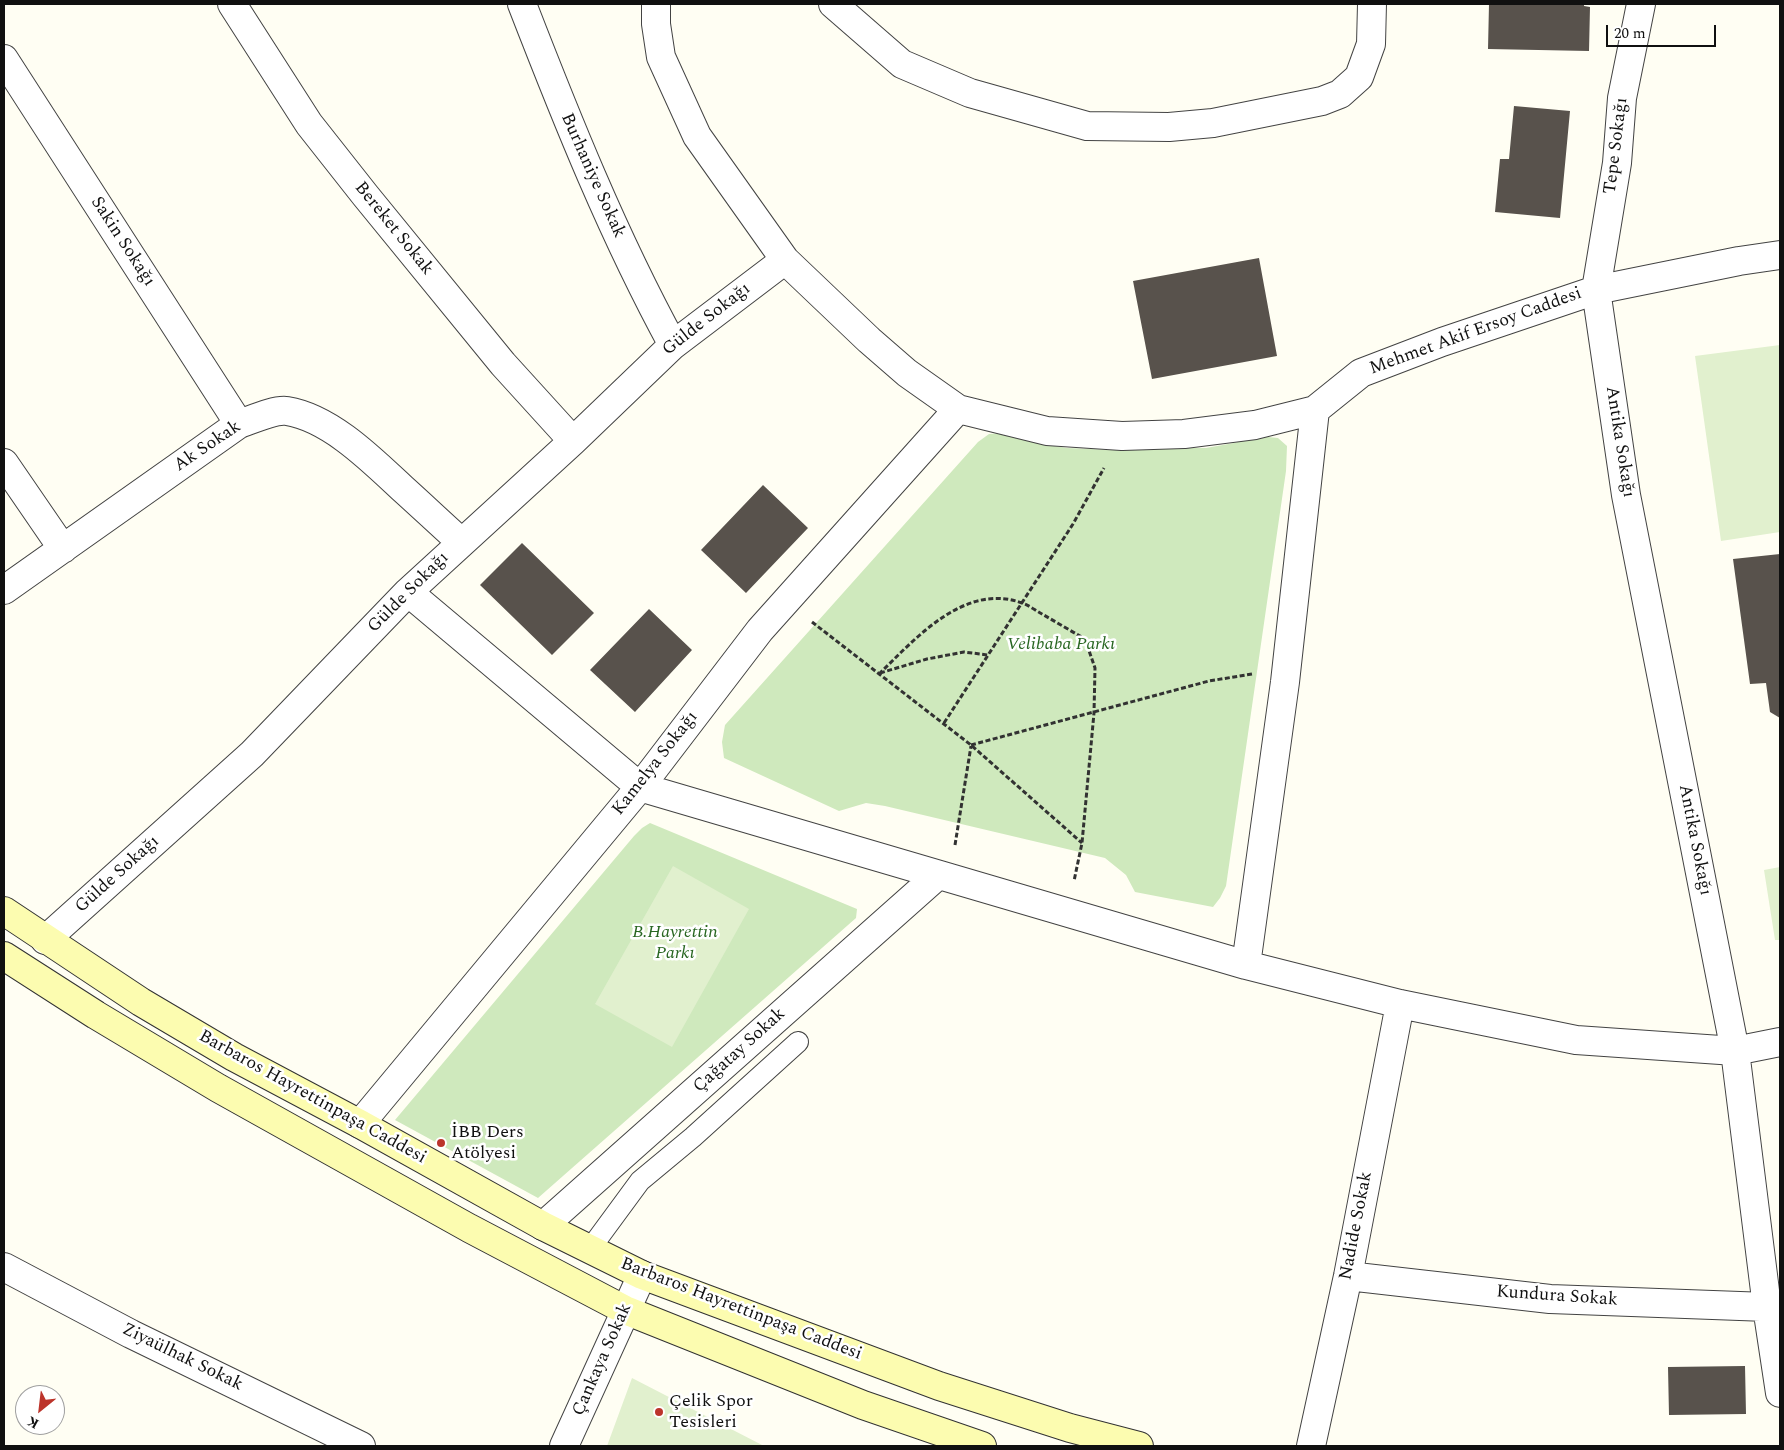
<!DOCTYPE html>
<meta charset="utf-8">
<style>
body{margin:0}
#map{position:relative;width:1784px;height:1450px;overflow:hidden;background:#fffef3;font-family:Spectral,serif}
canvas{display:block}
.frame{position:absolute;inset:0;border:5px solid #101010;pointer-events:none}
.north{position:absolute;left:15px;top:1385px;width:50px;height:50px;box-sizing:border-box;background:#fff;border:1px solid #9f9f9f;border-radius:50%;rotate:209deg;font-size:14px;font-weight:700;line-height:20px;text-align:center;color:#101010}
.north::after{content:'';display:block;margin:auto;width:18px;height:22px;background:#bc342b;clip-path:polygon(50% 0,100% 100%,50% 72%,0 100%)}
.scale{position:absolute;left:1606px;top:25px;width:110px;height:22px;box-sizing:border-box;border:2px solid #101010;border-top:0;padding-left:6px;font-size:15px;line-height:18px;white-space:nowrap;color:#101010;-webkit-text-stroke:4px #fff;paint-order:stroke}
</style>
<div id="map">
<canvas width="1784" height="1450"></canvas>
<div class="frame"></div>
<div class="north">K</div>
<div class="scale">20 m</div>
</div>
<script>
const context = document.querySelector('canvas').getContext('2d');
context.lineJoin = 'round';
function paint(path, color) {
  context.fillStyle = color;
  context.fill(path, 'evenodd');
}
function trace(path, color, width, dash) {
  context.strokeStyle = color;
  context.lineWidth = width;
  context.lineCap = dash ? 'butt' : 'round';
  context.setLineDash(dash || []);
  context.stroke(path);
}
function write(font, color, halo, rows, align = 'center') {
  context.font = font + ' Spectral,serif';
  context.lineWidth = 5;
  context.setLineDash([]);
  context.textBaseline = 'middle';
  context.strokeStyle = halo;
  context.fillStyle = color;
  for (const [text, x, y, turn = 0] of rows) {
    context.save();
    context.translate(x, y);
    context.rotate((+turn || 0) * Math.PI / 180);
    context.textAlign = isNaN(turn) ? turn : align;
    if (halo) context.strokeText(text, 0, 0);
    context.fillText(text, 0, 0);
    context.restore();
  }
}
paint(new Path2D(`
 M1004,433L1042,444L1067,448L1116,450L1161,448H1206L1234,443L1259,436L1278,438L1287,446L1286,471L1226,886L1220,898L1213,907L1135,892L1126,875L1105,858L885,806L866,803L839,811L724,758L722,742L725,725L978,442L989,434Z
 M650,823L857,909L856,918L538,1198L395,1120L634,836L642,828Z`), '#cfe9bd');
paint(new Path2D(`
 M1780,345V532L1721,541L1695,356Z
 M673,866L749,909L672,1047L595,1004Z
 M1780,867V940H1775L1764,870Z
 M632,1378L764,1446H607Z`), '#e1f0ce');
paint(new Path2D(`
 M1489,4H1584V6L1590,7L1589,51L1488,49Z
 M1514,106L1570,111L1560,218L1495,212L1500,159H1509Z
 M1259,258L1277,356L1152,379L1133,281Z
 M763,485L808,528L746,593L701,550Z
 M522,543L594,613L552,655L480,585Z
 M1780,554V718L1770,712L1766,683L1750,684L1733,559Z
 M649,609L692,650L635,712L590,670Z
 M1745,1366L1746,1414L1669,1415L1668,1367Z`), '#58524c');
const lane = new Path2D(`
 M590,1249L640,1181L693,1137L798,1042`);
const street = new Path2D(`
 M232,4L309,124L365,195L503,364L573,441
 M522,4C567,120 613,235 673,345
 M656,4V24L661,57L697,136L785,260L869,340L907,373L958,409L1047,431L1122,436L1184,434L1255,425L1315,410L1361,373L1442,342L1596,290L1739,261L1780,255
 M833,4L902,64L970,93L1087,126L1169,127L1213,123L1322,101L1340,94L1359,77L1371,44L1372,4
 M1641,4L1622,98L1617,163L1596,290L1626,495L1735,1051L1767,1307L1780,1393
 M4,59L239,424
 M4,463L63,549
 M4,590L239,424C251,420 275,409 287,411C330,418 371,459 402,488C422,506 441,524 461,542
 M408,592L640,787L1246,965L1400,1004L1576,1040L1735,1051L1780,1042
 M45,940L252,754L408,592L573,441L673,345L785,260
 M1246,965L1285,682L1315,410
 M360,1124L640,787L760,630L958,409
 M543,1226L938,875
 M4,1267L131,1334L361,1446
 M1348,1276L1550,1299L1767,1307
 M564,1446L642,1275
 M1311,1446L1348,1276L1400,1004`);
const secondary = new Path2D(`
 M4,911L141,1002L234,1057L360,1124L543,1226L642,1275L939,1386L1070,1428L1139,1446
 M4,956L96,1015L218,1088L469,1228L625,1310L863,1405L982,1446`);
trace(lane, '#434343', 22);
trace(street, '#434343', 30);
trace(secondary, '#323232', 30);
trace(new Path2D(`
 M812,622L971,745L1082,843
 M880,673L927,659L964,652L988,655
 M879,674C916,638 965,582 1022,603C1029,605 1036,611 1042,614C1056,622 1071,631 1085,639L1095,668L1094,713L1082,843L1074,881
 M944,723L1073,524L1104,468
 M971,745L1209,681L1252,674
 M955,845L971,746`), '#323232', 3, [5, 2.5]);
trace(lane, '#fff', 20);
trace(street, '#fff', 28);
trace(secondary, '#fcfcb0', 28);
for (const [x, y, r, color] of [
 [441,1143,5,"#bc342b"],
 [659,1412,5,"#bc342b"]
]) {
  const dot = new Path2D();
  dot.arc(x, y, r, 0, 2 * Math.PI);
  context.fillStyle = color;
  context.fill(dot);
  trace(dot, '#fff', 2);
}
write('18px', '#101010', '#fff', [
 ["Tepe Sokağı",1617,146,-83],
 ["Burhaniye Sokak",592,176,66],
 ["Bereket Sokak",393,229,51],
 ["Sakin Sokağı",122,242,57],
 ["Gülde Sokağı",707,320,-38],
 ["Mehmet Akif Ersoy Caddesi",1476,332,-20],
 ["Antika Sokağı",1619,442,81],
 ["Ak Sokak",208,447,-34],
 ["Gülde Sokağı",409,593,-45],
 ["Kamelya Sokağı",656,764,-52],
 ["Antika Sokağı",1694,840,79],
 ["Gülde Sokağı",118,875,-42],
 ["Çağatay Sokak",740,1051,-42],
 ["Barbaros Hayrettinpaşa Caddesi",312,1098,29],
 ["Nadide Sokak",1357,1226,-79],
 ["Kundura Sokak",1557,1297,4],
 ["Barbaros Hayrettinpaşa Caddesi",741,1310,21],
 ["Ziyaülhak Sokak",182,1358,26],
 ["Çankaya Sokak",603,1360,-66]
]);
write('italic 18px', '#286621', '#fff', [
 ["Velibaba Parkı",1061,645],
 ["B.Hayrettin",675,933],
 ["Parkı",675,954]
]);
write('18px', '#101010', '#fff', [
 ["İBB Ders",451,1133],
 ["Atölyesi",451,1154],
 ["Çelik Spor",669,1402],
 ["Tesisleri",669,1423]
], 'left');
</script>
